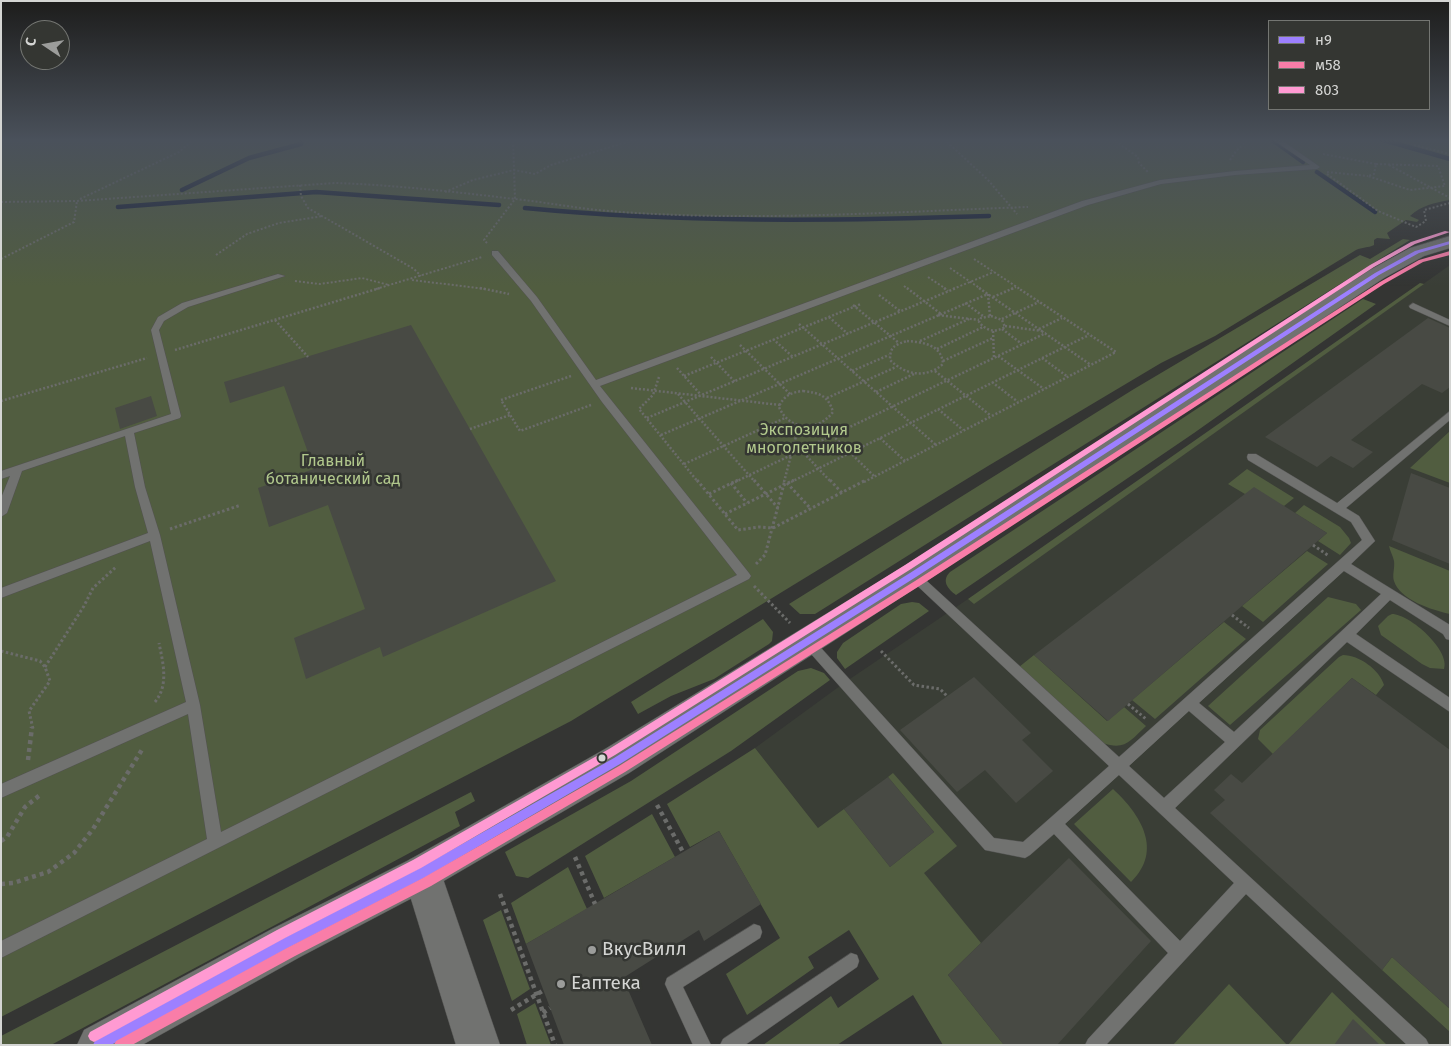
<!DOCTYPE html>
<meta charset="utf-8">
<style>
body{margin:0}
#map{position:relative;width:1451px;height:1046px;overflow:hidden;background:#343533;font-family:"Fira Sans",sans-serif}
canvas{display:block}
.frame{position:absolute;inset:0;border:2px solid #d4d5d3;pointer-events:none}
.legend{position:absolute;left:1268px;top:20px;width:162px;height:90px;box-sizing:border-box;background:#343632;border:1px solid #747672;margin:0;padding:6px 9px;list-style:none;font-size:15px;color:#d4d5d3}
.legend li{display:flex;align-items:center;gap:10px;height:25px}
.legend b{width:25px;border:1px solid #747672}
.north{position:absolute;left:20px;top:20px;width:50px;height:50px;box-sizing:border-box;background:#343632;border:1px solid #747672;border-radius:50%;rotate:282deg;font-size:14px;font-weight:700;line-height:20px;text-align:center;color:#d4d5d3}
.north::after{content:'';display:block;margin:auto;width:18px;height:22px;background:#9c9d9b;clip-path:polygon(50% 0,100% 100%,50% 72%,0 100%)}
</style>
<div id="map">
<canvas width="1451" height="1046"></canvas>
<div class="frame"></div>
<ul class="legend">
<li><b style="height:6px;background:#9d80ff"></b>н9</li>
<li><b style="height:6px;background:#f97da8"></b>м58</li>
<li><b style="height:6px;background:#ff9ad2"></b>803</li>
</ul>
<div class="north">С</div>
</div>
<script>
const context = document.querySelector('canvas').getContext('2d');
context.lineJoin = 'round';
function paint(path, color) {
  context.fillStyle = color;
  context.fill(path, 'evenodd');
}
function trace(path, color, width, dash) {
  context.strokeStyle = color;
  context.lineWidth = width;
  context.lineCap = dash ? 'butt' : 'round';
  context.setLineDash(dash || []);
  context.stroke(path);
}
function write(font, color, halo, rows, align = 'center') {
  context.font = font + ' "Fira Sans",sans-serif';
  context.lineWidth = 5;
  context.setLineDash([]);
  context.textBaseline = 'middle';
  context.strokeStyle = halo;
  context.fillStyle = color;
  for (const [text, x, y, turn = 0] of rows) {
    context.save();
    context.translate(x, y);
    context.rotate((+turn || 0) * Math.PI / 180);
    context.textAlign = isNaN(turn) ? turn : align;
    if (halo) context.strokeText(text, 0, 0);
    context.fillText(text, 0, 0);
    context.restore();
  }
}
paint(new Path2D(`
 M1450,265V1045H978L818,828L755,748L844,683L968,599L974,603Z`), '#3a3e36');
paint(new Path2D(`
 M1,139H1450V200C1434,203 1422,205 1410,216L1419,220L1417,222L1406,220L1387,233L1390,239L1377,238L1374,240V245C1368,248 1362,247 1356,250L1215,336L1161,363L988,466L571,721L1,1017Z
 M1403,239L1410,240L815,614H800L789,604L1134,389L1360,255L1370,259Z
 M1420,283L1424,284L974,604L968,599Z
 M1363,299L1376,304L1194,433L956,595C948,589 941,581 950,572Z
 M1450,431V483L1410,468Z
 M1247,469L1294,498L1284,506L1245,494L1228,484Z
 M1304,505L1340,527L1349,538L1351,543L1340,555L1318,541L1327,533L1295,513Z
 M1389,546L1450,571V614C1432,610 1400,600 1394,581C1392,575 1395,568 1394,561C1393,556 1390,551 1389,546Z
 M1307,551L1328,564L1263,622L1242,606Z
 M1328,597L1356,604L1361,610L1230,725L1208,706Z
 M912,602L919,603L929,611L845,669L837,658V652L843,643L901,604Z
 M1392,614C1410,614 1451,651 1444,669L1430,668L1422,664L1381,635L1378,626L1388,616Z
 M763,619L773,632L772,641L769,644L714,679L671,696L638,714L631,702Z
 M1224,622L1246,639L1155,719L1132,700Z
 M1034,655L1107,721L1124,707L1146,726C1131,740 1125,751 1103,743L1019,667Z
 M1343,655C1359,655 1380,670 1384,685L1376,695L1352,678L1273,754L1258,739L1260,730L1339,657Z
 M811,668L824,673L830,680L731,751L528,878L516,876L505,852L631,781L798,671Z
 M755,748L818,828L844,809L890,867L934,832L888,777L893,773L957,846L924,873L981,943L948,975L1004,1045H943L913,995L837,1045H763L831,996L838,1008L879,979L849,930L808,957L814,968L747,1015L726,974L780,938L719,831L690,847L667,804Z
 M1113,789C1140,814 1164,850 1131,882L1074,824Z
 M471,792L475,801L455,812L460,826L51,1045H1V1036Z
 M652,814L675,857L604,898L585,856Z
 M568,867L587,909L526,944L511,903Z
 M501,910L530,989L512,1001L483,920Z
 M1392,957L1450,1009V1032L1382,970Z
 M1229,984L1287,1045H1173Z
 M1332,992L1387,1045H1288Z
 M535,1003L551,1045H527L517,1014Z`), '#515d40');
trace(new Path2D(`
 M1271,139L1303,162
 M1380,139L1450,159
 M1317,172L1375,212
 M182,190L249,158L301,144L302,139
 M118,207L316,192L499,205
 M525,208C680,223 834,221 989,216`), '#19223a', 4.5);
paint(new Path2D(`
 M1428,318L1450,328V387L1442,393L1422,384L1351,440L1373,452L1353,468L1331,456L1317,467L1265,437Z
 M411,325L556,581L383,657L380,647L306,679L294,638L365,609L328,505L269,527L258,488L314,469L284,386L230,403L224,382Z
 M151,396L157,416L120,429L115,408Z
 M1411,473L1450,488V564L1392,540Z
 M1254,487L1327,533L1108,721L1034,655Z
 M974,677L1031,733L1022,740L1053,771L1016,803L985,770L957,792L900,730Z
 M1352,678L1450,750V1009L1392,957L1382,970L1210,813L1225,800L1214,790L1231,774L1242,783Z
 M888,777L934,832L890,867L844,809Z
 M719,831L761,904L704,941L699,930L623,978L652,1045H564L526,944Z
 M1069,858L1151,941L1057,1045H1004L948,975Z
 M1353,1019L1380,1045H1334Z`), '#484a44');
const service = new Path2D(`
 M1272,139H1280L1320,167L1317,169L1235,175L1161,184L1088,205L600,386L749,573L751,576L749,579L1,958V941L207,839L188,714L1,798V784L186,702L150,541L1,598V588L148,533L135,487L125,436L22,471L7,513L1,517V498L10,476L1,479V471L171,414L151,330L158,317L182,303L278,274L285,276L188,307L164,321L159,330L181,416L180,418L134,433L145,487L160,535L200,705L221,832L737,575L602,402L531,301L492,255V251H498L537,297L596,380L1082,201L1160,180L1235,171L1310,165Z
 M1413,303L1450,320V326L1410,308L1409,306Z
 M1450,411V420L1346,508L1359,516L1375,541L1351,564L1450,625V640L1446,639L1443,634L1390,600L1356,634L1450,698V712L1347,642L1175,808L1426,1039L1429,1045H1407L1246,894L1106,1045H1085L1088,1039L1168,953L1054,834L1030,855L1025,858L985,850L804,646L802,642L804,638L808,637L812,638L994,838L1023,842L1109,766L909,578L907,575L909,572H917L1119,757L1362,540L1351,522L1248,460L1247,457L1248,454H1256L1337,503ZM1344,571L1381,594L1234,732L1199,703ZM1189,711L1225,742L1164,798L1129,766ZM1119,775L1234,883L1180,941L1065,824Z
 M754,924L760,926L762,932L760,938L683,987L711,1045H693L665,984L667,978Z
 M851,953L857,955L859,961L857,967L745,1045H720L723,1039Z`);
const tertiary = new Path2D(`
 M422,854L435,860L441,873L500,1045H456L403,873L409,860Z`);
const secondary = new Path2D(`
 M1450,236V248L1424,256L1384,278L923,583L629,773L435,886L300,957L142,1045H77L84,1030L272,929L409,860L605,749L903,567L1370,270L1410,248Z`);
trace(service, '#515150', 1);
trace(tertiary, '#515150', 1);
trace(secondary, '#515150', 1);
trace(new Path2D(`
 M944,139L988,180L1017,214
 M1065,139H1093
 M1112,139L1138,157L1139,163L1148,172
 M1414,145L1450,154
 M1323,154L1376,164
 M1230,160L1236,151L1249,139
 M1376,164L1438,166L1445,186L1410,190L1368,176L1374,174Z
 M1389,165L1450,198
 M1327,172L1368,176
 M1327,174L1378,211L1416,227L1426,221L1424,210L1450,203
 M300,185L301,196L308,208L414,269L421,276
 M445,192L473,180L514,170L535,174L551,165L637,139
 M80,199L179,152L194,139
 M1,202L77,201L335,183C395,185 456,192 515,199C543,202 570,207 598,210C740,223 885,212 1028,207
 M487,243L484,240L515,199L513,139
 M216,255L247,234L279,223L323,216
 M1,259L74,222L77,201
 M974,259L1020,289
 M950,268L981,289
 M928,277L946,289
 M412,280L486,289
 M295,281L320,284L362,278L389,285
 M904,286L908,289
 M376,289L482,257
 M953,289L994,272
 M1011,289L1016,287`), '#6b6c6a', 2, [2, 2]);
trace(new Path2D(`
 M480,288L509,294
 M907,288L941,314
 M944,288L948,291
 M979,288L1091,365
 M988,294L990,316
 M879,295L900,311
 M993,297L1014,288
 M965,303L983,316
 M853,305L899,343
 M938,315L979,320
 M991,316L1002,320L1005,327C995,333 986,331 979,322L981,318Z
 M829,317L848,334
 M1002,319L1039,302
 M275,320L308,357
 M799,324L936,445
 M1005,326L1042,331
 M1002,329L1022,344
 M1039,329L1062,318
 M993,331L994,358
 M773,339L793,357
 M907,341C923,342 942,345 943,364C926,379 905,375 890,360C890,346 895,345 907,341Z
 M920,341L969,319
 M740,345L790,394
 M937,349L983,327
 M175,350L380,288
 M998,356L1044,389
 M711,357L735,382
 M1042,358L1068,377
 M943,361L993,338
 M677,368L701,395
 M852,371L889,355
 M935,371L991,416
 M571,376L501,400L520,431L591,405
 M684,376L861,304
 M659,377L653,395L639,409L698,482
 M992,382L1018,402
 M631,388L780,405
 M803,391C819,393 828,395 833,412C818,432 789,431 779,407C783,396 792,392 803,391Z
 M876,392L914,374
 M678,394L755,482
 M827,398L896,367
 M1,401L147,358
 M938,409L963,430
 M647,418L956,288
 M821,424L874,476
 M470,429L510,415
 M661,435L988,294
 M880,438L905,461
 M801,450L831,482
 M684,464L785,418
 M735,482L1046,333
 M784,482L799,425
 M791,482L1089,335
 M864,482L1116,352L1018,288`), '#6b6c6a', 2.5, [2, 2]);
trace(new Path2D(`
 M697,480L738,530L759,527L773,528L866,480
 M754,480L778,508
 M830,480L842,493
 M731,483L747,503
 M787,483L811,509
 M709,494L738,480
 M725,514L794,480
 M170,529L241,505
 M1313,545L1329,556
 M756,564L765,555L785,480
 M754,586L790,623
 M1232,615L1249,628
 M1,651L40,661L45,667L50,681L29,711L33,729
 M881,651L914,685L940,689L947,696
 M45,667L84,606L93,588L116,567
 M155,702C169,685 163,663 159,643
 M1128,704L1146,719`), '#6b6c6a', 3, [2.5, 2.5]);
trace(new Path2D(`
 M28,760L32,727
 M657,805L683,852
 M1,841L7,837L25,807L40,795
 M575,857L595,904
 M1,884L13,883L48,872L74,853L93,829L143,748
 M500,894L555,1045
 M511,1010L544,990
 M543,1013L550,1008`), '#6b6c6a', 4.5, [4, 4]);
paint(service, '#717270');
paint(tertiary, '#717270');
paint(secondary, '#717270');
paint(new Path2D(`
 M1450,241V244L1419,253L1379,275L916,577L620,764L426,877L290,947L111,1045H93L95,1041L282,939L418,869L614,758L910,573L1375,273L1415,251Z`), '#9d80ff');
paint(new Path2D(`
 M1450,251V255L1423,262L1384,284L921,585L625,772L431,886L295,956L132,1045H114L116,1041L287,948L423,878L619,766L915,581L1380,282L1419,260Z`), '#f97da8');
paint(new Path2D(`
 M1445,231L1450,232L1415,244L1374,267L911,569L615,755L421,868L285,938L98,1040L94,1042L90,1040L88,1036L90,1032L277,930L413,860L609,749L905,565L1370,265L1411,242Z`), '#ff9ad2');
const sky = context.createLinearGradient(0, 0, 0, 286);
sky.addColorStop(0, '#1d1d1c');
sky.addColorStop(0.49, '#4a515b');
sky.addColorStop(1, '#4a515b00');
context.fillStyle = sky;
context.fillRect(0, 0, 1451, 286);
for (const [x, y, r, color] of [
 [602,758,4.5,"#d4d5d3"],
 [592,950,5,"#9c9d9b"],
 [561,984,5,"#9c9d9b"]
]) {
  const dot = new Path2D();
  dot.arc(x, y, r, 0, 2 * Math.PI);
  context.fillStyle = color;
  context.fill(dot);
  trace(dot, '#343632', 2);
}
write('16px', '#b2c98d', '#343632', [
 ["Экспозиция",804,431],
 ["многолетников",804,449],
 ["Главный",333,462],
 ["ботанический сад",333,480]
]);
write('19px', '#d4d5d3', '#343632', [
 ["ВкусВилл",602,950],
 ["Еаптека",571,984]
], 'left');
</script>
